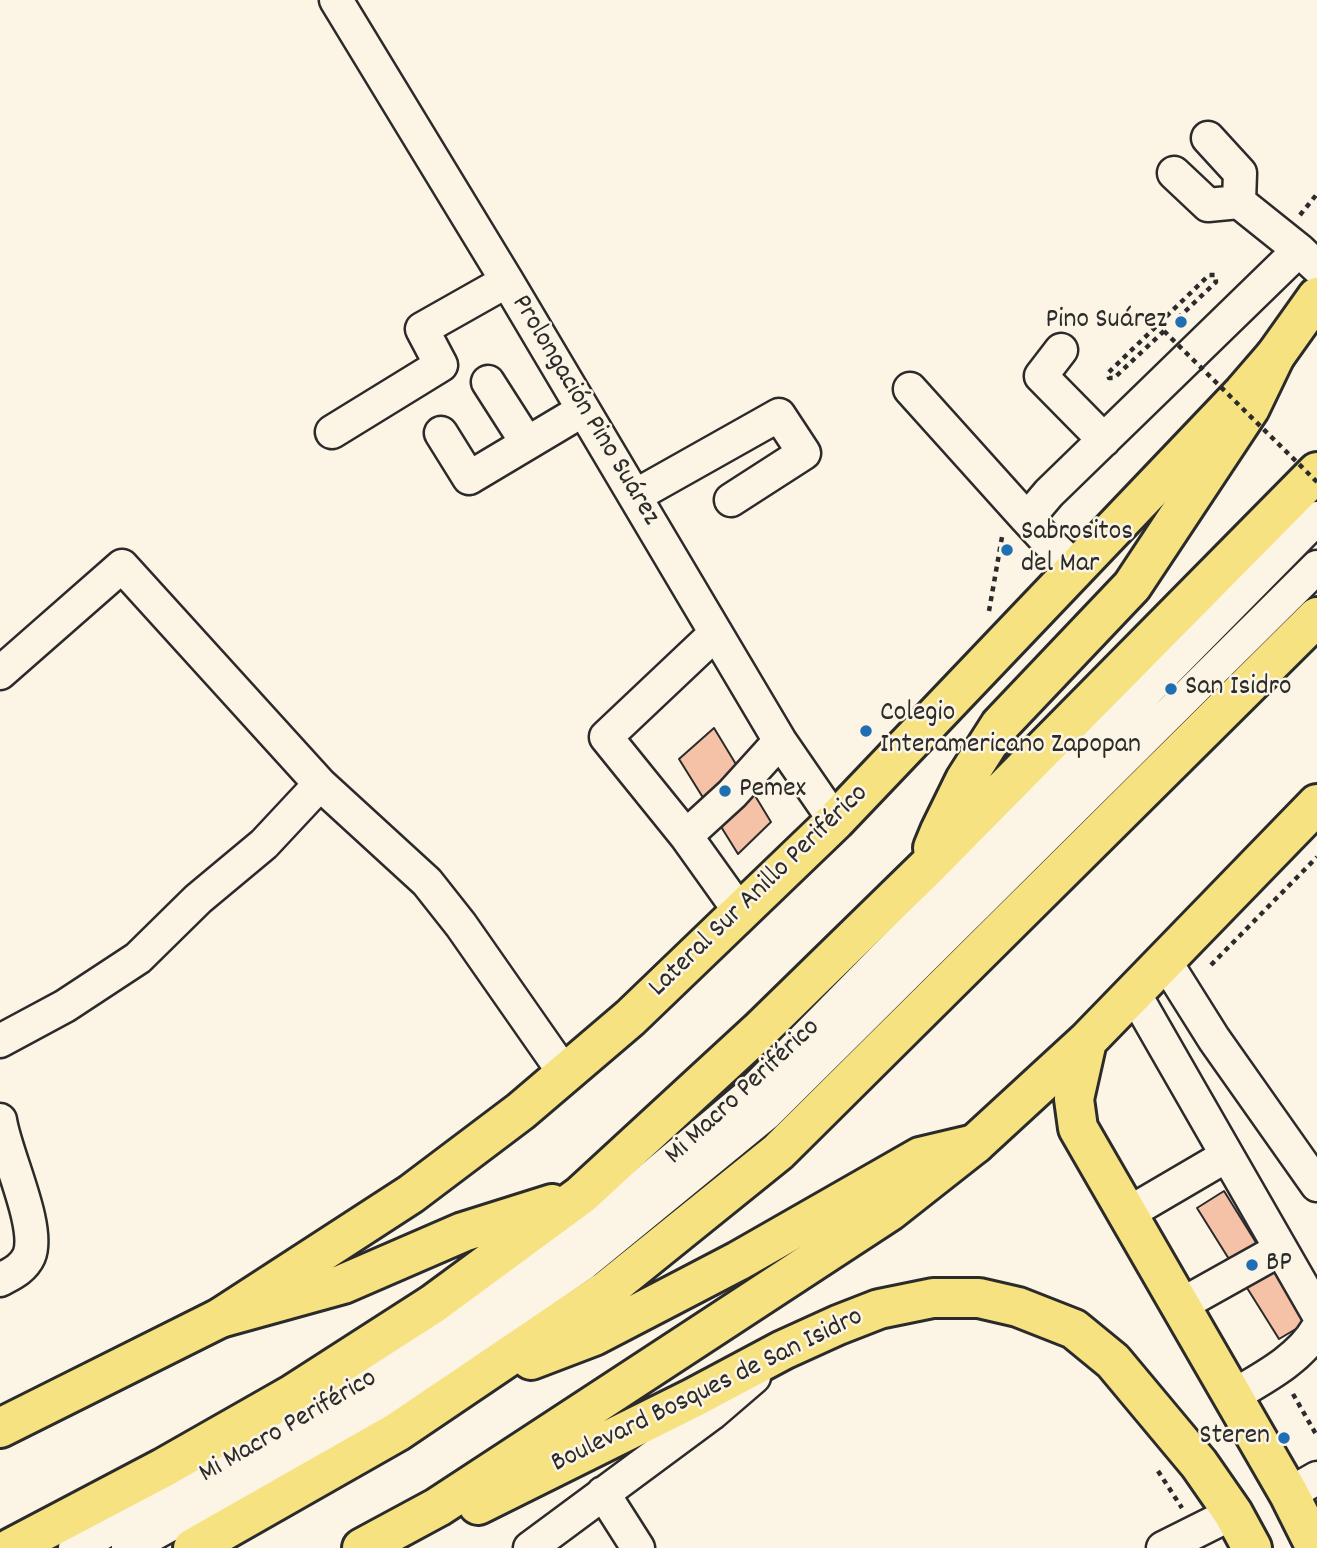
<!DOCTYPE html>
<meta charset="utf-8">
<style>
body{margin:0}
canvas{display:block;background:#fcf5e5}
</style>
<canvas width="1317" height="1548"></canvas>
<script>
const context = document.querySelector('canvas').getContext('2d');
context.lineJoin = 'round';
function paint(path, color) {
  context.fillStyle = color;
  context.fill(path, 'evenodd');
}
function trace(path, color, width, dash) {
  context.strokeStyle = color;
  context.lineWidth = width;
  context.lineCap = dash ? 'butt' : 'round';
  context.setLineDash(dash || []);
  context.stroke(path);
}
function write(font, color, halo, rows, align = 'center') {
  context.font = font + ' Dekko,sans-serif';
  context.lineWidth = 5;
  context.setLineDash([]);
  context.textBaseline = 'middle';
  context.strokeStyle = halo;
  context.fillStyle = color;
  for (const [text, x, y, turn = 0] of rows) {
    context.save();
    context.translate(x, y);
    context.rotate((+turn || 0) * Math.PI / 180);
    context.textAlign = isNaN(turn) ? turn : align;
    if (halo) context.strokeText(text, 0, 0);
    context.fillText(text, 0, 0);
    context.restore();
  }
}
const building = new Path2D(`
 M714,728L771,822L738,854L679,759Z
 M1224,1191L1306,1323L1279,1339L1197,1208Z`);
paint(building, '#f5c1a7');
trace(building, '#2b2b2b', 2);
const minor = new Path2D(`
 M336,0L507,281L780,741L835,821
 M1208,138L1240,173L1239,202
 M1174,173L1208,205L1239,202L1299,250
 M1061,350L1041,376L1104,440
 M488,382L527,443
 M910,389L1027,519
 M332,432L441,365L422,329L507,281
 M441,433L469,478L583,410
 M635,496L779,415L804,453L731,500
 M1077,569L1049,543L1027,519L1049,493L1299,250L1317,267
 M0,673L122,566L320,784
 M686,836L606,737L716,633
 M741,913L686,836L732,794L780,741
 M1165,961L1214,1039L1317,1185
 M1134,993L1317,1312
 M0,1041L65,1006L138,958L198,899L264,844L320,784L427,882L461,925L565,1074
 M0,1120C5,1154 41,1227 29,1256C23,1269 11,1274 0,1280
 M1127,1214L1226,1156
 M1179,1306L1281,1249
 M1231,1397C1261,1379 1299,1360 1317,1329
 M603,1493L638,1548
 M1289,1494L1317,1478
 M75,1548L362,1390L576,1241L748,1096L1317,518
 M128,1548L220,1497L396,1394L583,1264L766,1114L1317,567
 M530,1548L711,1414L754,1377
 M1163,1548L1233,1513`);
const major = new Path2D(`
 M1087,1041L1074,1099L1078,1128L1289,1494L1316,1548
 M0,1428L220,1318L411,1194L521,1111L630,1018L835,821L1243,393L1275,356L1317,297
 M478,1505L693,1398L783,1350L838,1325L879,1309L933,1298H979L1018,1307L1074,1329L1113,1361L1199,1464L1233,1513L1252,1548
 M362,1548L438,1507L890,1211L975,1144L1087,1041L1317,804`);
const highway = new Path2D(`
 M933,848L940,831L965,780L1000,725L1132,586L1250,408L1275,356
 M220,1318L343,1284L463,1232L552,1204
 M531,1360L594,1336L669,1297L738,1261L920,1157L975,1144
 M11,1548L163,1468L293,1394L433,1304L581,1195L759,1031L927,867L1317,472
 M193,1548L397,1432L607,1290L778,1152L1317,617`);
trace(minor, '#2b2b2b', 37);
trace(major, '#2b2b2b', 44);
trace(highway, '#2b2b2b', 44);
trace(new Path2D(`
 M1300,215L1317,194
 M1164,331L1114,378H1109L1108,373L1209,275H1215L1216,282L1175,321L1180,326
 M989,611L1002,537
 M1211,965L1317,857
 M1293,1394L1317,1436
 M1158,1471L1182,1508`), '#2b2b2b', 4.5, [5, 5]);
trace(minor, '#fcf5e5', 32);
trace(major, '#f6e281', 38);
trace(highway, '#f6e281', 38);
trace(new Path2D(`
 M1164,331L1317,482`), '#2b2b2b', 4.5, [5, 5]);
for (const [x, y, r, color] of [
 [1181,322,7,"#1f6fb2"],
 [1007,550,7,"#1f6fb2"],
 [1171,689,7,"#1f6fb2"],
 [866,731,7,"#1f6fb2"],
 [725,791,7,"#1f6fb2"],
 [1252,1265,7,"#1f6fb2"],
 [1284,1438,7,"#1f6fb2"]
]) {
  const dot = new Path2D();
  dot.arc(x, y, r, 0, 2 * Math.PI);
  context.fillStyle = color;
  context.fill(dot);
  trace(dot, '#fcf5e5', 2.5);
}
write('28px', '#2b2b2b', '#fcf5e5', [
 ["Pino Suárez",1167,322,"right"],
 ["Sabrositos",1021,534],
 ["del Mar",1021,566],
 ["San Isidro",1185,689],
 ["Colegio",880,715],
 ["Interamericano Zapopan",880,747],
 ["Pemex",739,791],
 ["BP",1266,1265],
 ["Steren",1270,1438,"right"]
], 'left');
write('28px', '#2b2b2b', '#fcf5e5', [
 ["Prolongación Pino Suárez",584,411,59],
 ["Lateral Sur Anillo Periférico",760,892,-44],
 ["Mi Macro Periférico",744,1093,-43],
 ["Boulevard Bosques de San Isidro",708,1392,-26],
 ["Mi Macro Periférico",289,1428,-30]
]);
</script>
